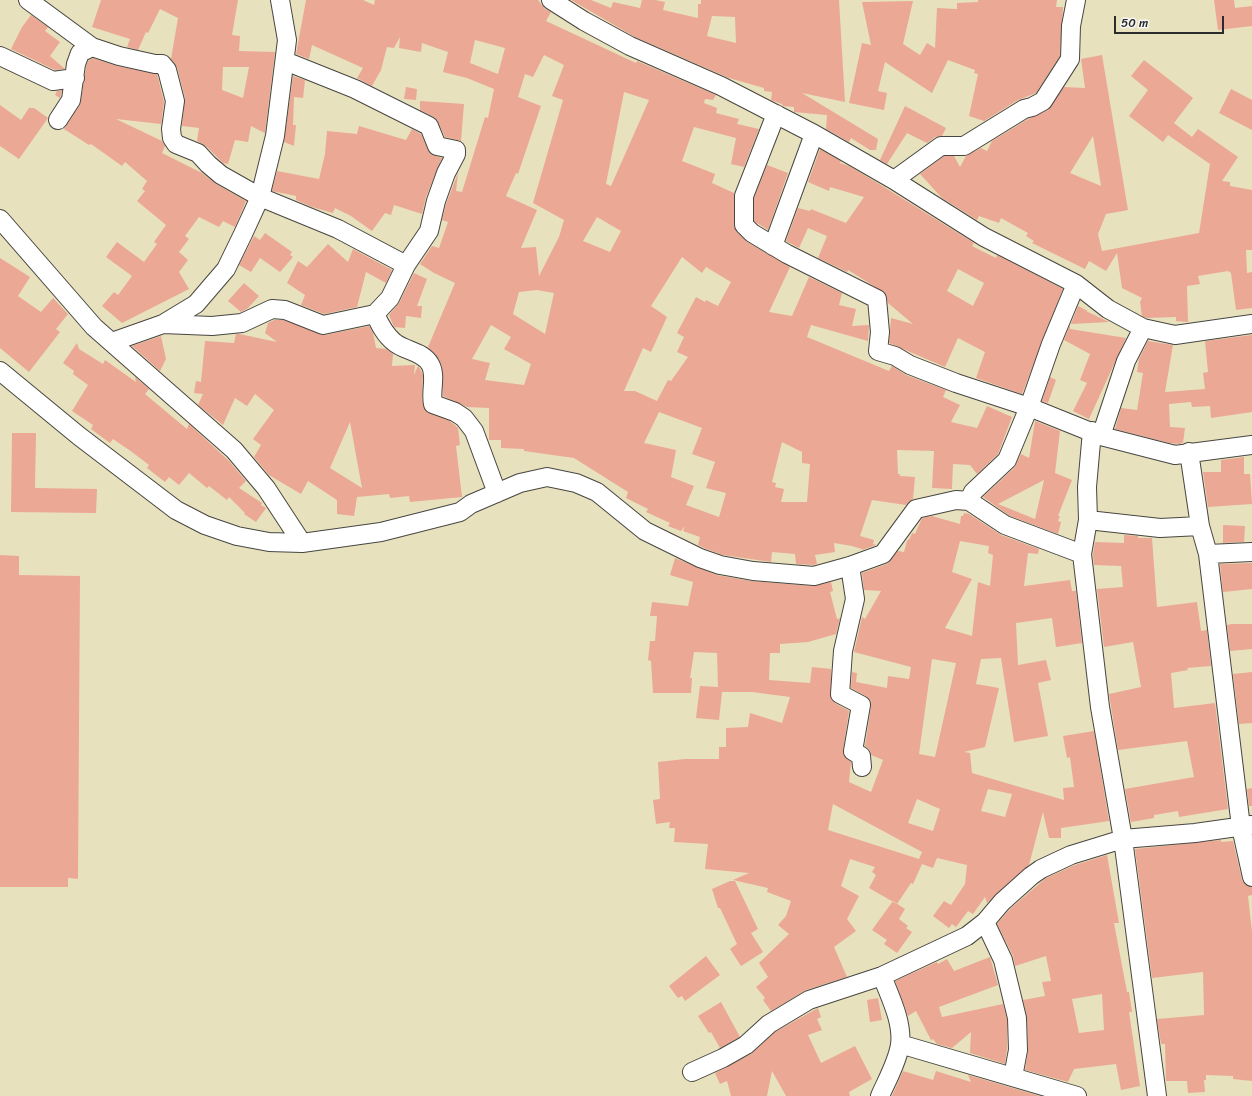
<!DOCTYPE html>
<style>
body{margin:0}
#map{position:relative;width:1252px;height:1096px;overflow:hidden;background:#e8e1bd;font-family:Sriracha,sans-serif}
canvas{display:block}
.scale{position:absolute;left:1114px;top:16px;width:110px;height:18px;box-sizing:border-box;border:2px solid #2b2b2b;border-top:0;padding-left:5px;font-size:12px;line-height:14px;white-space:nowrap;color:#2b2b2b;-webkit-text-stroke:3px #f6f6f2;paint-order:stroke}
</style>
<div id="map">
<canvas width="1252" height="1096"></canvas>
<div class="scale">50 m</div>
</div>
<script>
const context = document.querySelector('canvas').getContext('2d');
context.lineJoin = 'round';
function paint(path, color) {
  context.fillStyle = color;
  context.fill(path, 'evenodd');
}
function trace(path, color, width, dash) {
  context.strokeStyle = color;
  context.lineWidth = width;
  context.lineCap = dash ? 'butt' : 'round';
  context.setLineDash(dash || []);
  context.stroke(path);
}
paint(new Path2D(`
 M101,0H238L232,35L240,36L239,51L275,52L265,133L251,126L248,142L235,140L228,164L223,163L206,146L197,141L199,128L182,126L185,98L177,67L171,59L178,18L160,9L148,33L146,32L138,50L127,47L130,39L92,27ZM223,67H249L243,98L222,90Z
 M306,0H363L374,5L375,0H538L545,9L551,12L546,21L636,63L637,61L716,95L713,100L705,99L704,103L717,108L716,113L739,119L737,124L759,129L744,167L731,164L736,138L694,127L682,161L715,174L712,183L734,193V225L737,232L747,242L790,267L769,312L792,316L809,277L842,293L839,305L856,309L852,326L869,325L868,341L811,325L807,337L889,371L892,366L906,375L946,390L943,397L960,405L951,422L977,428L987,406L1012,417L998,454L977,474L970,465L953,464L952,489L932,488L934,451L897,450L898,474H900V476L915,477L913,499L906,505L872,500L860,536L874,540L873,544L876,545L862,550V549L852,546L834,543L835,552L815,555L817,564L813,565L796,564L795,554L772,552L771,562L723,555L704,548L698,545L700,537L683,531L685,526L681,531L668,526L670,523L646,512L648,509L626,498L628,492L574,458L524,451V449L501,448V440H489V408L467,407L443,396L442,366L435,354L428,347L455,283L434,273L420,264L432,246L439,248L448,222L442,220L446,204L458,173L456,191L462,192L485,117L488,118L494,89L467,78L443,72L448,52L422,43L421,52L399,48L400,37L394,48L387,47L381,70L372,86L357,78L363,68L312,45L309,59L296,54ZM475,40L505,48L498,74L470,63ZM544,55L564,65L552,96L563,100L533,203L564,220L559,237L539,276L536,247L521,248L537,210L506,196L516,173L518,174L541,106L518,97L525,74L533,77ZM624,92L649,100L611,186L606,184ZM597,217L621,231L610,252L583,241ZM682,257L702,273L706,267L731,282L718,306L706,300L705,302L696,297L677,333L684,337L677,352L688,357L671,381L668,380L657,401L635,391H624L643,348L651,352L667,317L651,306ZM537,290L554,293L545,334L513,314L519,292ZM491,325L511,337L504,349L531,364L524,385L485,380L490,363L472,359ZM659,412L702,428L692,454L715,462L706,488L726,493L719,517L686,505L694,486L671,477L676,450L644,443ZM782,442L802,452V463L810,464L807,502H781L784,489L775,487L776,483L772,482Z
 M571,0H591L611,8L613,2L640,8L642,0H655L665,2L663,10L698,18V4H701V0H839L845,102L802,93L878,139L876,150H870L851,138L849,142L826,129L827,115L794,112V107L783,106L782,104L771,100L772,92L764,91V88L729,78L635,37ZM712,16L735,17L736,43L707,36Z
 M978,0H1057L1056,7H1063L1060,56L1036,93L1018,100L984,121L969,116L978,74L974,73L975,70L948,60L932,93L885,62L878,91L887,93L884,110L849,103L862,43L871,45L862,2L913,1L903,44L920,55L927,43L935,48L937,8L957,9V3L978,2Z
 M1214,0H1234L1235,8L1252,6V26L1218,30Z
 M31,15L48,27L45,31L60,42L50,56L65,69L55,70L11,49L22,27Z
 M1102,55L1128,210L1106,214L1098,234L1102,251L1199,233L1210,164L1168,135L1163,142L1129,116L1148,90L1131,76L1144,60L1193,98L1174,123L1192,137L1198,129L1238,157L1222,181L1230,182V186L1252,190V250H1246L1247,273L1252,272V308L1236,310L1231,273L1228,271L1198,276L1200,284L1187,286L1188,322L1176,321V317L1147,318L1142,316L1140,302L1142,298L1122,288L1117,253L1106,271L1089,261L1085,269L1032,243L1034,241L1026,236L1028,233L1001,218L999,223L979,216L977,220L942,198L920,174L944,156H954L960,167L966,156L981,148L987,151L992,141L1028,119L1048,110L1064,87L1085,88L1081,59ZM1093,136L1101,186L1070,173Z
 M93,58L117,66L157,74L164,102L161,124L116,119L162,141L165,146L162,153L202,173L216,184L246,201L235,227L223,221L219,227L199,217L185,236L189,239L179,252L188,260L179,272L189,289L122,323L102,306L114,292L118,295L132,276L106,257L117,242L144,262L157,244L154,242L166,225L137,201L145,191L142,189L147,181L125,162L122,166L91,144L89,145L64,129L80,105L86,67L88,61Z
 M293,76L305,80L303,98L294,97L293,125H296L294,146L284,142Z
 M406,87L417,89L416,100L404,99Z
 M1231,89L1252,100V130L1219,113Z
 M62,90L60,98L55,95L57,91Z
 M420,101L464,104L461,141L445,137L438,122L434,117L420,110Z
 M0,105L21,120L29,108H34L48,118L19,159L0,146Z
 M905,106L946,128L942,136L935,137L927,143L907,133L887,164L880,160Z
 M359,126L406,140L412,129L421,134L430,154L442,158L426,197L422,214L394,205L391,215L385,213L372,231L351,216L335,208L333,213L312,207L296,200V196L272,191L277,171L319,179L325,154L327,131L357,134Z
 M820,149L841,161L840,163L849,166L876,182L974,243L972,246L996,258L997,255L1063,289L1022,394L976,378L985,352L958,338L945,367L889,343L891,318L913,324L888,303L885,293L848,270L847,272L818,258L827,236L808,228L799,248L786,241L798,208L810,211L811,209L846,223L864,197L830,187L829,191L808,182ZM958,269L984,283L973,306L947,291Z
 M767,165L788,173L768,230L754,221V198Z
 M265,233L292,252L290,255L293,257L280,272L260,258L251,272L239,265L254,236L260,240Z
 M328,244L348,262L353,249L392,270L386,283L366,272L357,307L324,314L301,305L305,295L287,283L298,261L307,267Z
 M0,258L30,277L18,296L41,312L53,298L68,314L56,329L60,332L29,372L0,348Z
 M414,273L427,279L417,306H422L421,318L406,316L405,328L394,327L389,315L399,303Z
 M244,283L259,296L248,308L241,312L228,301Z
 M1078,306L1088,311H1086L1109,322L1071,324Z
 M274,320H283L325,335L369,326L373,333L376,348L386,349L393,354L392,366L415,365L414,375L418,366L419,367L423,375L422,399L425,410L450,421L458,428L460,445L456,446L462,497L410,502L409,496L390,498L389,494L357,497L354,516L337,514V500L308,481L301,494L269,475L254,457L261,445L253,439L274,410L255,394L247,406L235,398L223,425L198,405L203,394L194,393L196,381L201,382L205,341L234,343L236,334H239L277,342L265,333L268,323ZM350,422L362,488L330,468Z
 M1070,325V329L1126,338L1089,419L1073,411L1087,383L1080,380L1090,354L1064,340Z
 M1252,335V412L1211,418L1210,406L1192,407L1191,402L1169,404L1170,427L1185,428L1183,443L1180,444L1169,443L1115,429L1121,408L1137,410L1143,373L1137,372L1139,359L1148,341L1173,345L1165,392L1205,389L1203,373L1208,372L1205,341Z
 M161,336L166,359L160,371L132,346Z
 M77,343L79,349L103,364L105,360L136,382L135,377L149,389L145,394L187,429L189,424L229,461L246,481L239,488L262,503L261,505L266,508L256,522L244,514L245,513L229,497L227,500L209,486L207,488L189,473L179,485L169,477L165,482L147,468L149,465L132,452L113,439L110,443L91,429L93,425L72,411L88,385L73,374L74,371L63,363Z
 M1050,377L1056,380L1048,403L1042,401Z
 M1035,421L1060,431L1055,473L1072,480L1058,516H1060L1058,521L1061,522L1058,534L1010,516L983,497L1014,468L1021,454L1029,458ZM1044,480L1035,519L998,504Z
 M12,433H36L35,488L97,489L96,513L11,512Z
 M1244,457V474H1250L1252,504L1208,507L1203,472H1221V460Z
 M964,513L969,514L1001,535L1039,549L1038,554L1028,553L1024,586L1070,580L1072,591H1076L1082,643L1056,647L1052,618L1016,623L1018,665L1046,660L1051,680L1038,683L1048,736L1014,742L1001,658L981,659L976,684L999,688L985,747L964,752L970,753L972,773L1064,800L1063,788L1074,787L1070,757L1067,758L1063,736L1094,731L1109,821L1061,828V838H1049L1043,812L1029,865L987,903L985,897L973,914L968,911L956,927L952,924L949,928L933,916L944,901L951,905L965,884L967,865L937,858L933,868L922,864L913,884L911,883L897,904L869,888L876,875L872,872L875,867L850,859L841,886L859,896L847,919L856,931L834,947L847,977L806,990L771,1011L763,1000L765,998L756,987L768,977L759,963L789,934L778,925L786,916L791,901L767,892L768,888L733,880L749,873L705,869L708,844L674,842L675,828H669L670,822L656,824L653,800L660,799L658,762L685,759H719V747H726V728L748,727L750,713L782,723L790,697L752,692H722L719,720L696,718L700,686L718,687L717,653L694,652L690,678H692L691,693H653L651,661L648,660L650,641H655L657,616H650L652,602L688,606L693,582L670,575L675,558L717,575L751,581L813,586L831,582L833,591L830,592L837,619L840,618L836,634L808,642L780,644V653H770L769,680L810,683L812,667L831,669V699L835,703L849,711L843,750L844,756L851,762L849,782L871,792L883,760L871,755L870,750L865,746L871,707V701L866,696L851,688L852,672L857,673L856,682L887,688L888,676L909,679L911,667L854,652L862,617L865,619L881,591L864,590L862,573L887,564L898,551L904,552L907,541L910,538L912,533L915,534L922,518L932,516L960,524L961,516H963ZM960,541L989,546L988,553L993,555L990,586L978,582L972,636L945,628L972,579L952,572ZM932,659L956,663L935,757L919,754ZM988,789L1012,794L1005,817L981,811ZM917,799L940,809L933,831L908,823ZM833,804L922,852L919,859L828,830Z
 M1223,525L1245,526L1244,542L1223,543Z
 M1124,535L1138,536V538H1152L1157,607L1197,602L1201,631L1207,630L1211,666L1187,668L1188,670L1171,673L1174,708L1215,703L1228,809L1179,817L1178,811L1154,815V818L1131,822L1125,789L1194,777L1187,741L1118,750L1109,694L1141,687L1133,642L1104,647L1097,589L1123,587L1121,566L1094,565L1093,554L1095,542L1124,543Z
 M0,555L19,556V575L80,576L78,879L68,878V887H0Z
 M1252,563V589L1223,592L1220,564Z
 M1232,624H1252V649L1230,651L1227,625Z
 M1252,672V723L1239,724L1233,674Z
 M1252,788V806H1249L1247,789Z
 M1221,840V842L1233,841L1242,880L1245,884L1252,887V895L1248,896L1252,932V1081L1233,1079V1076L1206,1075V1080H1204L1205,1092L1188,1093L1187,1081H1166L1165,1044H1161L1157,1019L1204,1015L1203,972L1152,978L1135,849Z
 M1107,855L1119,923H1114L1127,992H1129L1132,1012H1129L1140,1086L1121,1090L1116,1064L1074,1069L1068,1082L1025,1070L1028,1050L1027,1018L1023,1000L1045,996L1042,982L1051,981L1046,956L1015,966L1013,956L997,924L1010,909L1046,878L1075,865ZM1102,994L1104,1030L1079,1033L1072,999Z
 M730,881H735L758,929L751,933L763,952L741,966L730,949L737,944L720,908H718L712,889Z
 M893,901L905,909L899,919L908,926L906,928L912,932L897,953L884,944L887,940L872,930Z
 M706,956L720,975L685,1001L682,996L678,998L669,986Z
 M990,957L998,985L939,1007L942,1017L1003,1004L1007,1019V1049L1005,1064L970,1053L971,1032L952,1048L937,1044L933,1039L931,1040L916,1011L908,1016L895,981L937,962L938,964L947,959L954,971Z
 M878,998L882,1020L870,1022L867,1000Z
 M721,1002L740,1037L720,1048L711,1032L709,1033L698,1016Z
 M818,1008L821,1017L817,1019L822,1030L808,1035L821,1063L855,1046L872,1079L849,1092L850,1096H786L772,1071L767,1096H731L727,1081L720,1084L715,1073L751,1054L775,1032Z
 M903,1071L933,1080L936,1071L971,1082L968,1075L1040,1096H892Z`), '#eba895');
const street = new Path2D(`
 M28,0L92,47L119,56L155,64H162L167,70L175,101L171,129L172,138L176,144L198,153L208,164L221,175L260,197L338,229L406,265
 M551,0L584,21L630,46L721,86L814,134L894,180L984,237L1076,284L1108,309L1143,328L1175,335L1252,324
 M0,56L53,81L75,78
 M776,114L744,196V225L752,233L787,254L877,299L880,332L878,351L895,356L910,365L956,383L1029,407L1101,436L1175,455L1252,445
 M58,120L71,100L76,64L80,53L92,47
 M894,180L941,146H964L1024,109L1032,107L1043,101L1070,59L1071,26L1076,0
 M0,219L94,327L234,450L266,488L302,543
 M773,246L814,134
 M375,314C380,325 385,335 394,342C404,351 423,351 430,364C437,376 430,391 433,404L455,412L464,418L474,431L497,493
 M163,324L212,326L242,323L272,309L285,310L323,325L375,314L390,298L406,265L429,231L436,201L446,173L456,154V150L437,146L429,126L355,89L285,61
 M112,342L163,324L196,304L226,269L243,234L260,197L275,136L287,40L280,0
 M0,371L79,436L176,510L205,525L237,536L269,542L302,543L381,532L460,512L471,504L520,483L547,477L576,483L597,492L645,531L700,558L720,565L753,571L814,576L850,566L883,554L916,509L956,500L969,501L973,492L1007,460L1029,407L1051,344L1076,284
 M1092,431L1087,487L1088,520L1082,554L1100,707L1123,839L1157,1096
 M1101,436L1126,361L1143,328
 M1189,452L1200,526L1208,554L1241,827L1252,877
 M969,501L1005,525L1082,554
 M1088,520L1160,528L1200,526
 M1208,554L1252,552
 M850,566L855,599L843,651L840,694L861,705L853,751L861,756L862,767
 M985,922L1003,960L1017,1018L1018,1050L1013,1077
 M900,1044L1077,1096
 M692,1072L723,1058L746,1045L769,1024L809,1000L882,976L967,936L985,922L1002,902L1031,876L1041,869L1071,855L1123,839L1195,833L1252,825
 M880,1096C887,1080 897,1063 900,1045C903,1022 890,997 882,976`);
trace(street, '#474641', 20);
trace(street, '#fff', 18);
</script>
